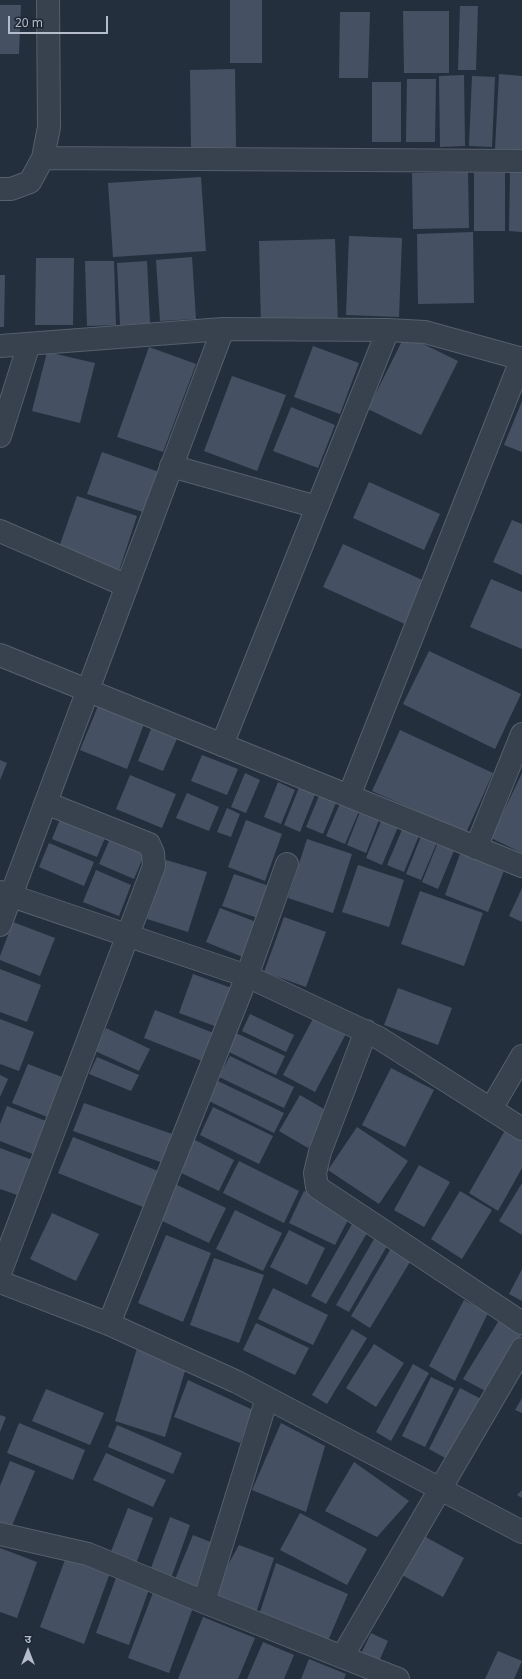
<!DOCTYPE html>
<meta charset="utf-8">
<style>
body{margin:0}
#map{position:relative;width:522px;height:1679px;overflow:hidden;background:#242f3e;font-family:"Noto Sans","Noto Sans Devanagari",sans-serif}
canvas{display:block}
.north{position:absolute;left:8px;top:1631px;width:40px;height:40px;-webkit-text-stroke:3px #1d2633;paint-order:stroke;rotate:0deg;font-size:11px;font-weight:700;line-height:16px;text-align:center;color:#b4bcc9}
.north::after{content:'';display:block;margin:auto;width:14px;height:18px;background:#b4bcc9;clip-path:polygon(50% 0,100% 100%,50% 72%,0 100%)}
.scale{position:absolute;left:8px;top:16px;width:100px;height:18px;box-sizing:border-box;border:2px solid #b4bcc9;border-top:0;padding-left:5px;font-size:12px;line-height:14px;white-space:nowrap;color:#b4bcc9;-webkit-text-stroke:3px #1d2633;paint-order:stroke}
</style>
<div id="map">
<canvas width="522" height="1679"></canvas>
<div class="north">उ</div>
<div class="scale">20 m</div>
</div>
<script>
const context = document.querySelector('canvas').getContext('2d');
context.lineJoin = 'round';
function paint(path, color) {
  context.fillStyle = color;
  context.fill(path, 'evenodd');
}
function trace(path, color, width, dash) {
  context.strokeStyle = color;
  context.lineWidth = width;
  context.lineCap = dash ? 'butt' : 'round';
  context.setLineDash(dash || []);
  context.stroke(path);
}
paint(new Path2D(`
 M230,0H262V63H230Z
 M0,5H21L19,54H0Z
 M460,6H478L476,70H458Z
 M403,11H449V73H404Z
 M340,12H370L368,78H339Z
 M235,69L236,147L191,148L190,70Z
 M499,74L522,76V150L495,149Z
 M464,75L465,146L440,147L439,76Z
 M472,76L495,77L492,147L469,146Z
 M407,79H436L435,142H406Z
 M372,82H401V142H372Z
 M510,171H522V232L509,231Z
 M468,172L469,228L413,229L412,173Z
 M474,173H505V231H474Z
 M201,177L206,251L113,257L108,183Z
 M473,232L474,303L418,304L417,234Z
 M349,236L402,238L399,317L346,315Z
 M335,239L338,324L261,326L259,241Z
 M192,257L196,319L160,321L156,260Z
 M36,258H74L73,325H35Z
 M85,261H114L116,325L87,326Z
 M147,261L150,323L120,325L117,263Z
 M0,275H5L4,327H0Z
 M405,335L458,361L421,435L368,409Z
 M313,346L359,363L340,414L294,397Z
 M149,347L196,364L163,452L117,437Z
 M47,352L95,363L80,423L32,411Z
 M232,376L286,395L257,471L204,451Z
 M522,401V452L504,445Z
 M291,407L335,425L318,468L273,451Z
 M102,452L159,472L146,513L87,494Z
 M369,482L440,514L424,550L353,518Z
 M77,496L137,516L119,571L58,550Z
 M512,520L522,524V575L493,562Z
 M343,544L429,583L409,626L323,587Z
 M491,579L522,592V649L470,627Z
 M429,651L521,694L495,749L403,704Z
 M98,706L144,724L127,769L80,750Z
 M153,724L179,734L163,771L138,761Z
 M400,730L493,773L466,833L372,791Z
 M202,755L238,769L227,795L191,781Z
 M0,760L7,763L0,780Z
 M245,773L260,780L246,813L231,807Z
 M522,773V853L491,838Z
 M130,775L176,794L162,828L116,809Z
 M278,782L295,790L281,824L264,817Z
 M300,785L316,792L300,832L284,825Z
 M321,791L338,798L323,834L306,827Z
 M187,793L219,807L209,831L176,818Z
 M341,801L360,809L345,844L326,836Z
 M362,807L381,815L366,853L347,845Z
 M227,808L240,814L231,837L217,832Z
 M62,814L107,833L97,857L52,839Z
 M384,814L400,822L382,865L366,858Z
 M246,820L282,834L265,881L228,867Z
 M404,825L420,833L404,872L387,865Z
 M113,832L148,846L134,879L99,864Z
 M422,834L438,840L421,880L406,874Z
 M307,839L352,854L333,913L288,898Z
 M439,840L456,846L438,889L422,882Z
 M49,843L94,862L84,886L39,867Z
 M463,846L507,863L488,912L445,895Z
 M166,860L207,872L188,932L147,919Z
 M358,865L404,880L389,927L342,912Z
 M96,870L131,885L119,916L83,902Z
 M234,874L275,888L264,920L222,906Z
 M522,888V922L509,916Z
 M420,891L483,913L464,966L401,944Z
 M220,908L264,925L250,960L206,942Z
 M284,917L326,932L306,987L264,972Z
 M13,922L55,938L40,976L0,960V956Z
 M0,969L41,985L27,1022L0,1012Z
 M193,974L237,990L223,1029L179,1013Z
 M398,988L452,1008L438,1045L384,1025Z
 M155,1010L216,1034L205,1062L144,1038Z
 M316,1013L348,1030L315,1092L283,1075Z
 M250,1014L294,1035L286,1052L242,1031Z
 M0,1019L34,1032L19,1071L0,1064Z
 M106,1028L150,1049L139,1071L95,1051Z
 M236,1033L285,1056L276,1075L227,1051Z
 M230,1056L294,1087L284,1108L219,1077Z
 M97,1057L139,1075L131,1091L89,1074Z
 M28,1064L70,1080L55,1120L12,1103Z
 M391,1068L434,1090L405,1147L362,1125Z
 M0,1075L8,1079L0,1097Z
 M218,1081L284,1113L274,1133L209,1101Z
 M300,1095L329,1112L308,1148L279,1131Z
 M84,1103L175,1135L166,1164L73,1131Z
 M7,1106L51,1123L38,1156L0,1141V1124Z
 M213,1107L273,1136L259,1164L200,1135Z
 M357,1127L408,1161L379,1204L328,1170Z
 M507,1127L522,1135V1168L498,1211L469,1193Z
 M73,1137L158,1171L143,1207L58,1173Z
 M193,1139L234,1160L219,1191L177,1171Z
 M0,1148L35,1161L23,1197L0,1189Z
 M239,1161L299,1191L284,1223L223,1193Z
 M419,1165L450,1182L424,1227L394,1210Z
 M522,1183V1235L499,1221Z
 M175,1184L226,1208L209,1243L158,1219Z
 M304,1191L351,1214L335,1245L289,1223Z
 M460,1191L492,1210L462,1259L431,1239Z
 M235,1210L282,1233L263,1271L216,1249Z
 M52,1213L99,1234L76,1281L30,1259Z
 M356,1217L371,1226L326,1304L311,1296Z
 M289,1230L325,1248L307,1285L270,1267Z
 M166,1235L211,1253L183,1322L138,1303Z
 M374,1239L387,1246L349,1312L336,1305Z
 M393,1245L413,1257L370,1328L351,1316Z
 M214,1258L264,1275L239,1343L190,1325Z
 M522,1269V1301L509,1294Z
 M273,1288L328,1315L313,1345L258,1319Z
 M464,1300L488,1313L455,1381L429,1366Z
 M501,1317L522,1329V1334L491,1394L463,1379Z
 M256,1323L309,1348L295,1375L243,1350Z
 M352,1329L367,1338L327,1404L312,1395Z
 M374,1344L404,1363L376,1407L346,1388Z
 M138,1345L188,1361L165,1437L115,1421Z
 M413,1364L429,1373L391,1441L376,1432Z
 M431,1377L454,1388L425,1447L402,1436Z
 M188,1380L253,1410L240,1443L174,1417Z
 M460,1388L483,1400L449,1460L429,1449Z
 M46,1389L104,1413L90,1445L32,1421Z
 M522,1398V1413L515,1410Z
 M0,1415L6,1417L0,1432Z
 M19,1423L85,1450L73,1480L7,1453Z
 M281,1423L325,1446L306,1512L252,1490Z
 M117,1425L182,1453L173,1474L108,1447Z
 M106,1453L166,1480L153,1507L93,1480Z
 M10,1461L35,1471L11,1528L0,1524V1486Z
 M354,1462L409,1501L377,1537L325,1511Z
 M522,1490V1498L517,1495Z
 M128,1508L153,1518L134,1569L108,1559Z
 M300,1513L367,1549L347,1585L280,1550Z
 M170,1517L190,1525L169,1584L148,1576Z
 M193,1535L218,1545L198,1594L173,1584Z
 M422,1535L464,1558L443,1597L400,1574Z
 M239,1545L274,1558L255,1616L208,1601Z
 M0,1548L37,1562L17,1618L0,1612Z
 M66,1557L110,1573L84,1644L40,1627Z
 M276,1563L348,1594L327,1643L260,1612Z
 M118,1572L151,1584L129,1645L96,1633Z
 M154,1590L194,1605L169,1673L128,1658Z
 M203,1617L255,1638L238,1679H178Z
 M371,1633L388,1641L376,1668L358,1660Z
 M263,1642L294,1655L284,1679H247Z
 M498,1651L522,1661L514,1679H485Z
 M309,1659L346,1674L344,1679H301Z`), '#455162');
const minor = new Path2D(`
 M43,158L522,161
 M0,189H11L30,182L43,158L49,127L48,0
 M0,346L223,329L388,330L425,332L522,359
 M0,436L29,344
 M171,466L317,507
 M0,531L127,586
 M0,655L522,866
 M222,745L388,330
 M349,796L522,358
 M476,848L522,734
 M0,892L247,976L379,1038L522,1129
 M0,925L223,329
 M366,1031L320,1152L315,1173L317,1187L522,1323
 M491,1109L522,1056
 M0,1273L154,866L153,853L149,844L46,803
 M0,1282L109,1324L237,1382L522,1532
 M109,1324L247,976L287,864
 M0,1534L88,1554L204,1602L398,1679
 M204,1602L267,1398
 M342,1657L522,1349`);
trace(minor, '#565f6c', 24);
trace(minor, '#38414e', 22);
</script>
